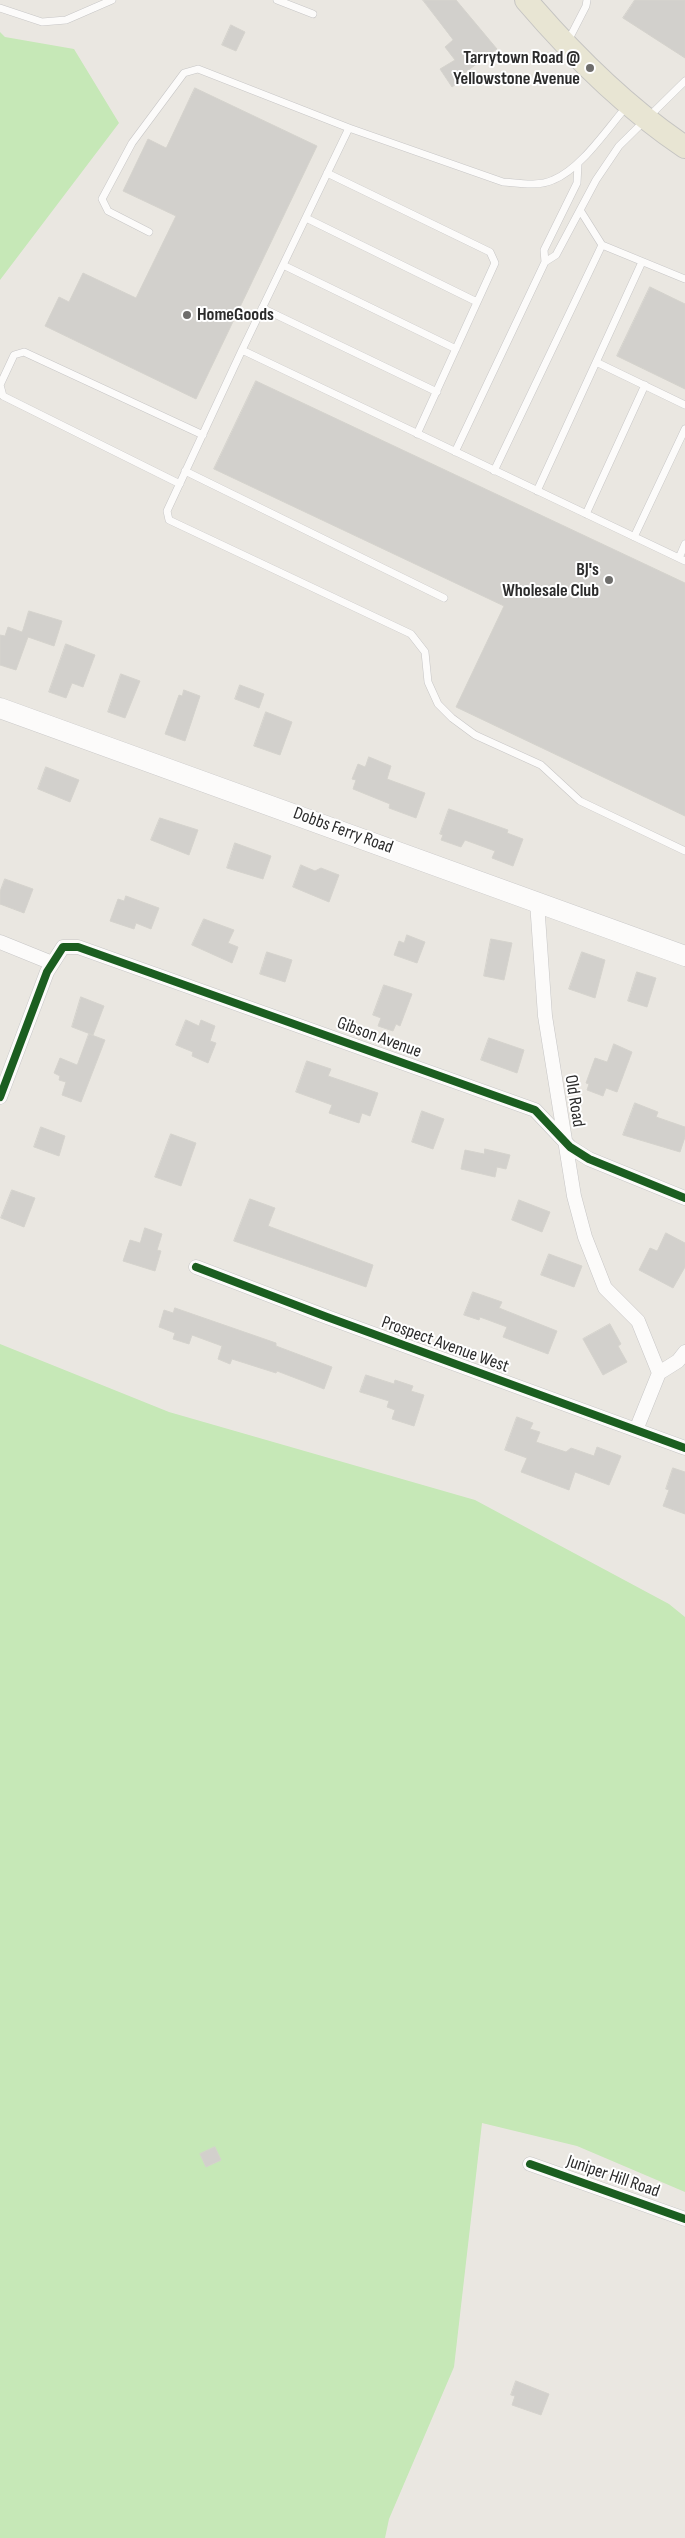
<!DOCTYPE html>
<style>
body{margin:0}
canvas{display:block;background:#eae7e1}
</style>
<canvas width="685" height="2538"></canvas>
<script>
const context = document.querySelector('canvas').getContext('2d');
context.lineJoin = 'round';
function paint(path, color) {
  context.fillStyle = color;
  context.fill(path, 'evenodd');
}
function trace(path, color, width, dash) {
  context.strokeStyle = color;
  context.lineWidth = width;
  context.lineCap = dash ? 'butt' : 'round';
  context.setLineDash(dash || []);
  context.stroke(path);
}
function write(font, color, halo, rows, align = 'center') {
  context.font = font + ' "Sofia Sans Condensed",sans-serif';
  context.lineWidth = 4;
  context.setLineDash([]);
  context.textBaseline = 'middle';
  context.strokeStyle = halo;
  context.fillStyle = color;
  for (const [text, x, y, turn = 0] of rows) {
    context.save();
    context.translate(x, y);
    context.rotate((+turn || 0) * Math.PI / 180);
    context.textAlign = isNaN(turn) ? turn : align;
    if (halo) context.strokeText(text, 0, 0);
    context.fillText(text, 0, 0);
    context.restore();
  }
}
paint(new Path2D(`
 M0,32L5,37L74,49L119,123L0,280Z
 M0,1344L169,1412L475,1500L669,1604L685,1617V2192L577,2146L482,2123L454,2367L389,2519L385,2538H0Z`), '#c6e8b7');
const building = new Path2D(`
 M423,0H456L497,49L463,74L465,78L452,87L440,69L455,60L445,47L453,40Z
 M635,0H685V58L623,18Z
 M231,25L245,32L236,51L222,45Z
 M195,88L317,146L196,399L45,326L59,297L69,302L83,273L136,298L176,216L123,191L148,139L166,148Z
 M650,287L685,304V389L617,356Z
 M256,381L685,583V816L456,707L504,606L214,469Z
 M29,611L62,621L54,646L28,637L16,670L0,665V635L5,636L8,627L22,632Z
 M66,644L95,655L83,687L72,683L66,698L49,692Z
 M121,674L140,681L125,718L108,712Z
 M240,685L264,694L259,708L235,699Z
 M184,690L200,696L185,741L165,734L179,695L182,696Z
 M266,712L292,722L280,755L254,746Z
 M369,757L391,766L387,779L425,793L416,818L389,808L390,804L353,789L356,780L352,779L358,764L365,767Z
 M46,767L79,780L70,802L38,789Z
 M449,809L508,830L507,833L523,839L513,866L492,858L495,851L465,840L461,847L441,840L443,835L440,834Z
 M160,818L198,830L189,855L151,840Z
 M235,843L271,856L263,879L227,868Z
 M301,865L315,871L321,868L339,875L329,902L293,887Z
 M5,879L33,889L24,913L0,904V892Z
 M126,896L159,908L151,929L136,923L134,929L110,921L118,899L124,901Z
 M204,919L234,930L228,943L238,947L232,963L192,945Z
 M407,935L425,942L417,963L394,955L399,941L404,943Z
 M491,939L512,943L504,980L484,976Z
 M267,952L292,960L285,982L260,974Z
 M582,952L605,960L595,998L569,989Z
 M637,972L656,978L647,1007L628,1001Z
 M384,985L412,994L400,1026L396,1024L393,1031L378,1026L381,1018L373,1015Z
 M81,997L104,1006L93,1035L72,1027Z
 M186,1020L199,1026L201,1020L215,1026L210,1041L216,1043L208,1063L192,1056L193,1052L176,1045Z
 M89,1034L105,1040L81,1102L62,1095L66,1082L59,1080L60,1076L54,1073L60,1058L77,1065Z
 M489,1038L524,1050L517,1073L481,1060Z
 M614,1044L632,1052L617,1092L606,1088L603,1096L587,1090L589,1084L586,1083L595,1058L607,1062Z
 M307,1061L331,1069L328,1076L378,1093L370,1116L362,1113L359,1123L329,1113L332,1105L296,1092Z
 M635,1103L658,1112L656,1117L685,1127V1137L680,1152L623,1135Z
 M422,1111L444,1119L433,1149L412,1142Z
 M41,1127L65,1136L59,1156L34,1147Z
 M171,1134L196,1143L181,1186L155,1177Z
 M485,1149L510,1155L506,1169L497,1167L495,1177L461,1169L465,1150L484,1154Z
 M12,1190L35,1198L24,1227L1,1218Z
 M250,1199L275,1208L268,1226L373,1265L366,1287L234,1241Z
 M519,1200L550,1212L542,1232L512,1220Z
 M145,1228L162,1234L157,1250L161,1251L155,1271L123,1261L130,1240L140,1243Z
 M666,1233L685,1243V1267L673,1288L639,1270L650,1248L657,1251Z
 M549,1254L582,1266L574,1287L541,1275Z
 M473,1292L502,1302L499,1308L557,1331L548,1354L503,1337L507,1327L480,1317L479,1320L464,1315Z
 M175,1308L276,1343V1346L332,1367L324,1389L277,1371L276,1373L232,1359L230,1364L218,1359L222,1346L192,1335L189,1344L173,1339L175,1333L159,1327L164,1310L173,1313Z
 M610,1324L621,1344L618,1346L627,1362L603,1375L583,1339Z
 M366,1375L394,1384L395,1380L413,1386L411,1391L424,1395L414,1426L392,1419L395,1410L387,1407L389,1401L360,1392Z
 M517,1417L533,1423L530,1429L540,1432L536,1442L566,1452L571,1448L594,1456L597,1447L621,1456L609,1485L575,1472L569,1490L521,1472L527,1458L505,1450Z
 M673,1468L685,1472V1514L663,1506L669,1490L666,1489Z
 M215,2147L221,2160L206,2167L200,2154Z
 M516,2381L549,2394L541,2415L512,2405L515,2396L511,2395Z`);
paint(building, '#d2d0cc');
trace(building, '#d5d3cd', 1);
const lane = new Path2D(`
 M277,0L313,14
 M0,8L42,22L66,20L112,0
 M568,41L586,6L587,0
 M349,128L503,182C518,183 538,187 553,180C581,169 607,129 627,106
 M327,173L490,252L495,263L417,434
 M580,210L602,245L685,279
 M306,218L477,302
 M149,232L108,211L102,199L132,143L184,73L198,69L349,128L242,350
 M545,262L556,255L596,180L619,146L685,81
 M283,265L456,349
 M262,308L437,392
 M596,362L685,405
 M455,452L545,262L544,250L577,183L578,164
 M185,471L444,598
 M494,471L602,245
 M180,484L3,396L0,385L14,355L24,352L203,435
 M537,491L642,262
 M586,514L645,385
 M634,537L685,429
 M679,558L685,544
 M685,561L242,350L167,511L169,520L411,634L425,652L428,682L438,704L452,718L475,735L541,765L580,801L685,851`);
const street = new Path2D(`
 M537,902L545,1016L574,1196L585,1237L605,1288L638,1321L659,1373
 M0,942L52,963
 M0,1097L47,972L63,947H78L535,1110L570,1147L589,1159L685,1198
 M196,1267L327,1317L685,1448
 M636,1430L659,1373L678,1361L685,1352
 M530,2164L685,2219`);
const secondary = new Path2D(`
 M0,708L685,956`);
const primary = new Path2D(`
 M526,0C573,55 625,107 685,147`);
trace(lane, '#c7c6c6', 8);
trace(street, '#c7c6c6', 15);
trace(secondary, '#c7c6c6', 21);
trace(primary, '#c5c4c2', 24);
trace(lane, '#fcfbfa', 7);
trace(street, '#fcfbfa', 14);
trace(secondary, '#fcfbfa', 20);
trace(primary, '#e8e5d3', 22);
trace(new Path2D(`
 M0,1097L47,972L63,947H78L535,1110L570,1147L589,1159L685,1198
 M196,1267L327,1317L685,1448
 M530,2164L685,2219`), '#1b5e20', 8);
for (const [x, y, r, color] of [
 [590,68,5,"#6e6d6b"],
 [187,315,5,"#6e6d6b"],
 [609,580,5,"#6e6d6b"]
]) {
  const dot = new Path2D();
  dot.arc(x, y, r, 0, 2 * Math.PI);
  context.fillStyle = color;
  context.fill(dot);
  trace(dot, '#fff', 2);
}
write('bold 18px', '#2b2b2b', '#fff', [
 ["Tarrytown Road @",580,58],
 ["Yellowstone Avenue",580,79],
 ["HomeGoods",197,315,"left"],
 ["BJ's",599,570],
 ["Wholesale Club",599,591]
], 'right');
write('18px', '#2b2b2b', '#fff', [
 ["Dobbs Ferry Road",343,831,20],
 ["Gibson Avenue",379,1038,20],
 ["Old Road",574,1101,81],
 ["Prospect Avenue West",445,1345,20],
 ["Juniper Hill Road",613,2177,19]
]);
</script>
